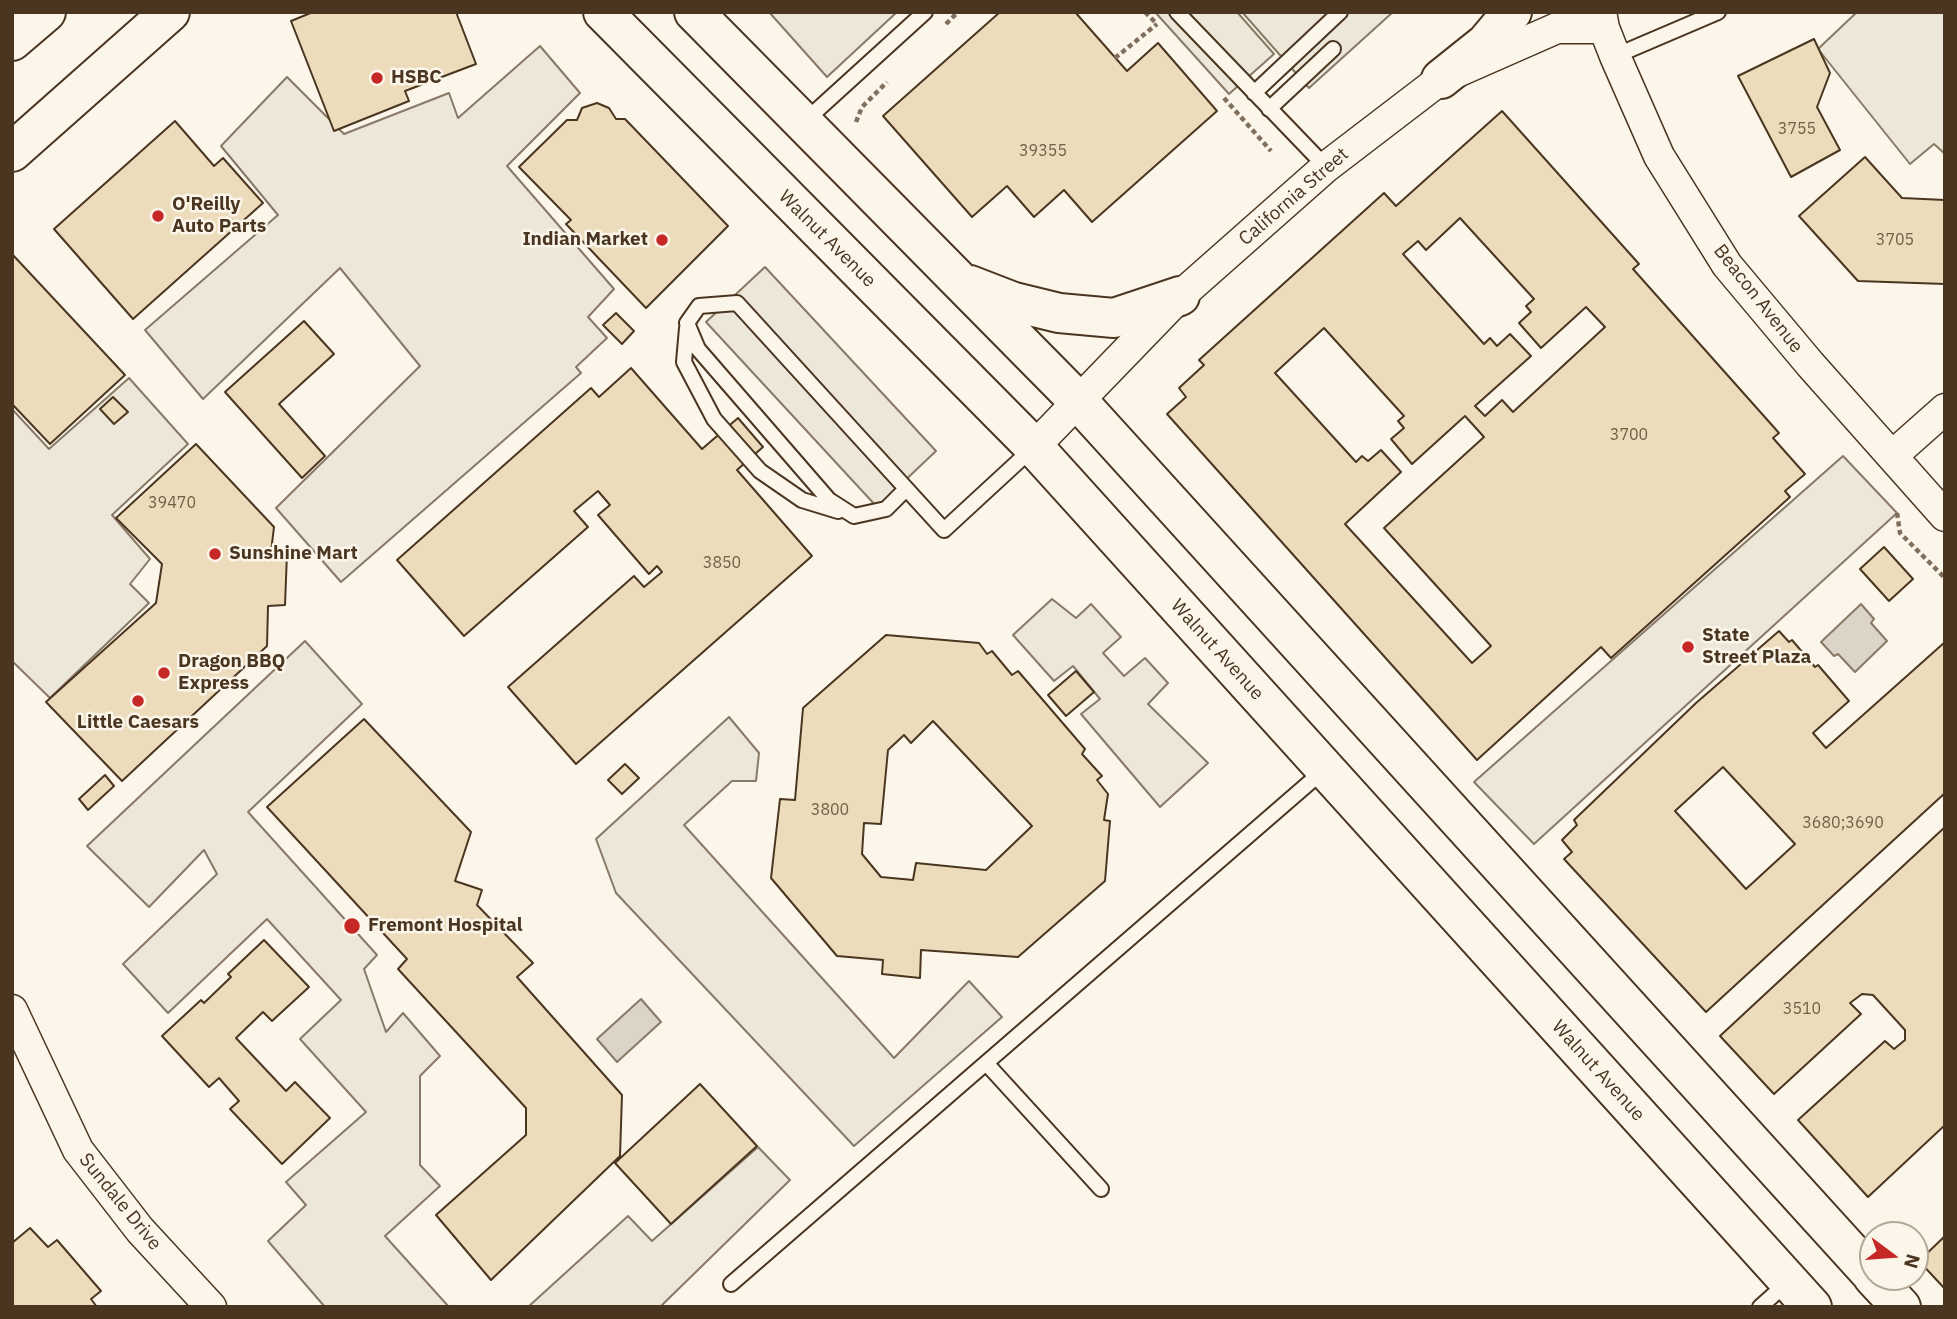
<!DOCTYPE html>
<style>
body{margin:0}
#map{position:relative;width:1957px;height:1319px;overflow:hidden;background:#fbf6e9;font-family:"IBM Plex Sans",sans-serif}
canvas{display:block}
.frame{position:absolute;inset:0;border:14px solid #4a3520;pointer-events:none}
.north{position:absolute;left:1859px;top:1221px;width:70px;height:70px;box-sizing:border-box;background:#fbf6e9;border:2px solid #b4a999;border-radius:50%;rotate:106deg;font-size:19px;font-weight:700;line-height:28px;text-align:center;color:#4a3520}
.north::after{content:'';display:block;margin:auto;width:24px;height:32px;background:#c62828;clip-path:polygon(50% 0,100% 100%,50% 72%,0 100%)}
</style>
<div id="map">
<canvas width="1957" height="1319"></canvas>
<div class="frame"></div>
<div class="north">N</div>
</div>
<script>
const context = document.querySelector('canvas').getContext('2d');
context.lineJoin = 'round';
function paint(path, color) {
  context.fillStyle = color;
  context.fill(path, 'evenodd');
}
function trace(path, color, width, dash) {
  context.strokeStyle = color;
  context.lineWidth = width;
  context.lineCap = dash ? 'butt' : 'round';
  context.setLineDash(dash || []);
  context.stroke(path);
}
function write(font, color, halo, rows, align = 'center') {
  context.font = font + ' "IBM Plex Sans",sans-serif';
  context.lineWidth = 5;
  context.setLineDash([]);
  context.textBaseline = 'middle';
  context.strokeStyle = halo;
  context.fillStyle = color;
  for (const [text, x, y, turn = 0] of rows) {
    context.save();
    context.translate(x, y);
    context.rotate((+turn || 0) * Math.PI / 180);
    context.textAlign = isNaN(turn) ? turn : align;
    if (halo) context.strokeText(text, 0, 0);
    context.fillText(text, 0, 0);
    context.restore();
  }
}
const parking = new Path2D(`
 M769,12H897L827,77Z
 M1155,12H1237L1274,54L1229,94Z
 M1242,12H1393L1309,88Z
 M1857,12H1945V154L1934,144L1910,164L1818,49Z
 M540,46L580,93L507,166L614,289L588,317L607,338L576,367L581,373L341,582L276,508L420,366L340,268L203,399L145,330L278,215L221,146L287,77L344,134L449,93L458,118Z
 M765,267L936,451L877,507L706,322Z
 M129,378L188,444L112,515L150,559L130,584L149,603L50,698L12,661V409L49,449Z
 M1843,456L1897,513L1534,844L1474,782Z
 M1052,599L1076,618L1091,604L1121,637L1103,653L1124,676L1145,658L1168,683L1148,704L1208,763L1160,807L1081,714L1100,699L1073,666L1054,681L1013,635Z
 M305,641L362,704L248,812L377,955L364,969L386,1032L403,1013L440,1056L420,1076V1165L440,1186L385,1236L449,1307H325L268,1241L306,1205L286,1182L366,1112L300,1039L341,1000L267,919L168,1013L123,964L217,874L204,850L149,907L87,846Z
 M729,717L759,753L756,781H732L684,825L894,1058L969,981L1002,1017L854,1146L616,893L596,839Z
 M758,1147L790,1180L660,1307H528L628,1216L652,1241Z`);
paint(parking, '#ede7d9');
trace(parking, '#887966', 2);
const water = new Path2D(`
 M1861,604L1874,619L1871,623L1887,641L1855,672L1838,654L1834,656L1821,642Z
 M641,999L661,1022L617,1062L597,1039Z`);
paint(water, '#dcd4c6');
trace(water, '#887966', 2);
const building = new Path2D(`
 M313,12H456L476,64L405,91L409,101L334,131L291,21Z
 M1000,12H1075L1127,71L1158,43L1217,111L1092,222L1064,190L1034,217L1007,186L972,217L883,116Z
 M1814,39L1830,73L1817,107L1840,150L1791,177L1738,76Z
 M597,103L609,108L616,119H625L728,226L646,308L566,224L571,220L519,167L567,120H577L582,108Z
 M1502,111L1639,264L1633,269L1779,433L1773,438L1805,474L1785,491L1790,497L1611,658L1601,647L1477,760L1167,414L1186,397L1179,388L1204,365L1199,360L1384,193L1396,206ZM1460,218L1534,299L1526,306L1531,312L1519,323L1541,348L1586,307L1605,327L1513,412L1502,400L1485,416L1475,406L1531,356L1510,334L1497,346L1490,338L1484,344L1403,254L1418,241L1426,250ZM1324,328L1404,416L1398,421L1404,428L1391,439L1412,464L1465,416L1484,437L1384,528L1491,646L1472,663L1345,524L1401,472L1381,450L1368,461L1362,456L1356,462L1275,373Z
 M175,121L214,166L223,158L263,203L133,319L54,229Z
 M1865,157L1902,198L1945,200V284L1858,281L1799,216Z
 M12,254L125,375L50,444L12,404Z
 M616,313L634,331L622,344L603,325Z
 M304,321L334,354L279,404L325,456L302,478L225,392Z
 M631,368L702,449L738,418L763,447L737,470L812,556L576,764L508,687L634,576L644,587L662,572L657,566L649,574L598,515L610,505L598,491L574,511L588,527L464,636L397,560L591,388L599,397Z
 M113,397L128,412L114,424L100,409Z
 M196,444L274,527L271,552L287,553L285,605L268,606L267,646L122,781L46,702L156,603L162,564L116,518Z
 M1884,547L1913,579L1889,601L1860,569Z
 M1779,631L1789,642L1792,640L1815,667L1818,665L1849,701L1813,733L1826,748L1945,642V793L1706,1012L1564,859L1572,852L1562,840L1577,825L1574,820L1696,703ZM1723,767L1795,844L1746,889L1675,811Z
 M886,635L979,643L987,654L992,651L1012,675L1018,671L1085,749L1082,754L1102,776L1097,780L1108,794L1104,820L1110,821L1105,881L1018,957L921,950L920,978L882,974L883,960L837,956L771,878L780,799L795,800L803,708ZM933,721L1032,826L986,870L916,863L913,880L881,877L862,854L864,823L881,824L888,750L904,735L911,743Z
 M1076,671L1094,692L1066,716L1048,695Z
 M364,719L471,832L455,881L482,890L477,905L533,963L517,977L622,1095L620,1156L491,1280L436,1215L526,1135V1108L398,969L407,959L267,807Z
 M625,764L639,778L622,794L608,780Z
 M105,775L114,786L88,810L79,799Z
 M1945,827V1125L1868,1197L1798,1120L1885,1041L1894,1049L1905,1040V1030L1873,995L1862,994L1850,1003L1861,1014L1774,1094L1720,1036Z
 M264,940L309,987L272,1021L263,1012L236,1038L286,1091L295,1082L330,1118L282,1164L230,1109L239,1101L219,1078L209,1087L162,1036L201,1000L204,1003L231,977L228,974Z
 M700,1084L757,1146L671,1224L615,1163Z
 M30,1228L48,1247L57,1240L101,1291L91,1299L97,1307H12V1243Z
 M1945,1236V1289L1919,1261Z`);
paint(building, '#ecdcbc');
trace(building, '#4a3520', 2);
const lane = new Path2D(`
 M1177,12L1326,167
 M1615,56L1718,12
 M1254,93L1340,12
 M1269,109L1333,49
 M804,122L925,12
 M687,328L684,362L714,419L760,471L802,500L838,511
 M906,489L886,509L854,516L829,500L698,349L687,323L699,306L737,303L944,530L1034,447
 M986,1063L1101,1189
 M731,1284L1324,770
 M1760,1307L1788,1282`);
const street = new Path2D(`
 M1601,12L1604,28L1615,56L1659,156L1727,265L1810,364L1945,516
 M1034,447L1180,296L1326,167L1441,79L1557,28H1604
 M1892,456L1945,409
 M12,1010L78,1150L140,1230L211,1307`);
const secondary = new Path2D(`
 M603,12L1034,447L1812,1307
 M694,12L1079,402L1873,1276
 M1441,79L1486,43L1512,12
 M970,285L1014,302L1059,313L1114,318L1180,296
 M1873,1277L1901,1307`);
const primary = new Path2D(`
 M12,41L46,12
 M12,152L170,12`);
trace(lane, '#4a3520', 18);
trace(street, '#4a3520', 33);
trace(secondary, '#4a3520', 42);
trace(primary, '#4a3520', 42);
trace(new Path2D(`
 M1145,12L1157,24
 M946,24L958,12
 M1115,58L1157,24
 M1224,98L1271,151
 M856,122L862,107L887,82
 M1897,513L1900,533L1945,578`), '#7f6f5c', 4.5, [5, 3.5]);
trace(lane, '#fbf6e9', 14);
trace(street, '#fbf6e9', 30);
trace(secondary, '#fbf6e9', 38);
trace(primary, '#fbf6e9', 38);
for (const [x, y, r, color] of [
 [377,78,7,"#c62828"],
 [158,216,7,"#c62828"],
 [662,240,7,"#c62828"],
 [215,554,7,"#c62828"],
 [1688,647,7,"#c62828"],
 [164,673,7,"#c62828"],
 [138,701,7,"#c62828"],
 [352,926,9,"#c62828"]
]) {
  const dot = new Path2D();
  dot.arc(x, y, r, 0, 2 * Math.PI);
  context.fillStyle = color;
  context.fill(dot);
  trace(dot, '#fbf6e9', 2.5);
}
write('16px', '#725f47', null, [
 ["3755",1797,129],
 ["39355",1043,151],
 ["3705",1895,240],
 ["3700",1629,435],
 ["39470",172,503],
 ["3850",722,563],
 ["3800",830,810],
 ["3680;3690",1843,823],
 ["3510",1802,1009]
]);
write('bold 19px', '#4a3520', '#fbf6e9', [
 ["HSBC",391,78],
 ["O'Reilly",172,205],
 ["Auto Parts",172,227],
 ["Indian Market",648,240,"right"],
 ["Sunshine Mart",229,554],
 ["State",1702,636],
 ["Street Plaza",1702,658],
 ["Dragon BBQ",178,662],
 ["Express",178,684],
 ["Little Caesars",138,723,"center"],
 ["Fremont Hospital",368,926]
], 'left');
write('19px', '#4a3520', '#fbf6e9', [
 ["California Street",1294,197,-41],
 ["Walnut Avenue",827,239,45],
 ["Beacon Avenue",1758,299,52],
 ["Walnut Avenue",1217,650,48],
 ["Walnut Avenue",1598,1071,48],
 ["Sundale Drive",120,1202,51]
]);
</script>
